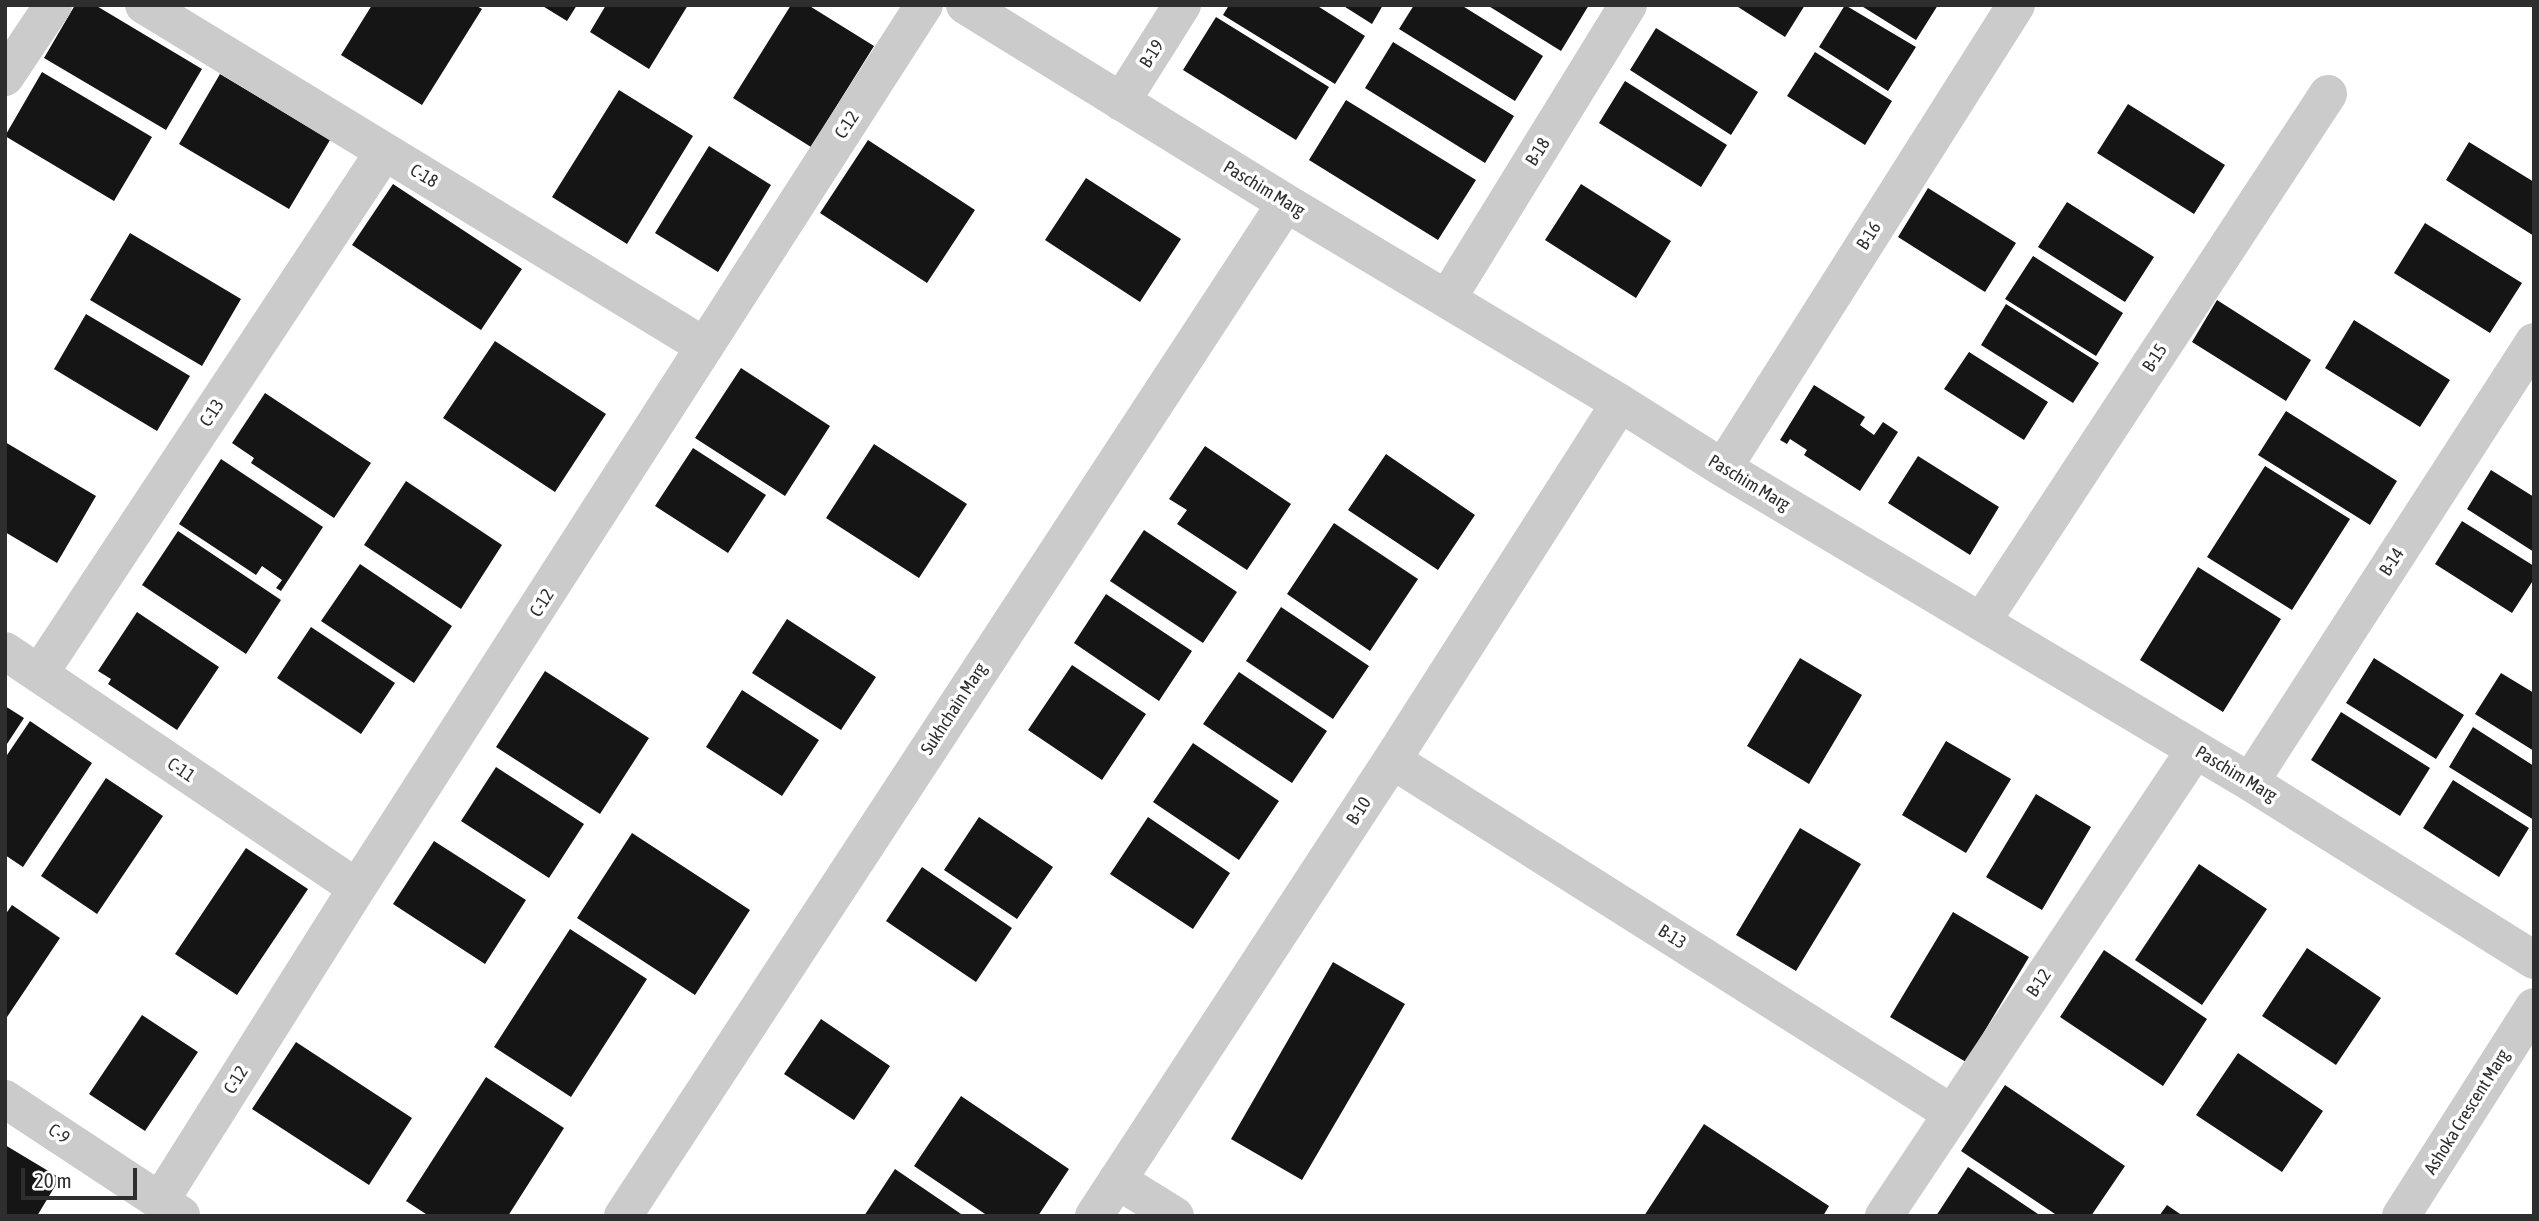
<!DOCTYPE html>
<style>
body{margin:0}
#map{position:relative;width:2539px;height:1221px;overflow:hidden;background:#fff;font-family:"Asap Condensed",sans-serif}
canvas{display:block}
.frame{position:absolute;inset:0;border:7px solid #2e2e2e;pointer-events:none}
.scale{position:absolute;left:21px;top:1168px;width:116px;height:32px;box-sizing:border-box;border:4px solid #2e2e2e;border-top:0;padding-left:9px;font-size:21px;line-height:24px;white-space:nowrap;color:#2e2e2e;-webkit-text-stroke:5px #fff;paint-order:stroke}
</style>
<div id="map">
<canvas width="2539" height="1221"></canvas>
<div class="frame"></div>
<div class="scale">20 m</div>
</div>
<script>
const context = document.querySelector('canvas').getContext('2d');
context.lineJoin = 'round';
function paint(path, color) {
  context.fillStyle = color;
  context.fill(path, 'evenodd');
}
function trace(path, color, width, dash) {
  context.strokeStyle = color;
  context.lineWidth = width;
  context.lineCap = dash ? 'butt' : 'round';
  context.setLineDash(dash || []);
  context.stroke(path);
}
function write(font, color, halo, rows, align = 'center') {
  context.font = font + ' "Asap Condensed",sans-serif';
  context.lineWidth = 7;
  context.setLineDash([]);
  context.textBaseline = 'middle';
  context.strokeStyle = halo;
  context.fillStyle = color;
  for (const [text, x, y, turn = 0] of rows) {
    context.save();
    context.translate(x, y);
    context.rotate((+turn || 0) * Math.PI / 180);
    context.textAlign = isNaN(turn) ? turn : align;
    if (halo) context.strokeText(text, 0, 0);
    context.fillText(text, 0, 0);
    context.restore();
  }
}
paint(new Path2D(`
 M75,5H95L202,69L166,130L44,58Z
 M372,5H475L482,9L422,105L341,55Z
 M541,5H577L567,21Z
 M606,5H688L649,69L590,32Z
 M791,5H808L874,46L811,147L733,98Z
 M1229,5H1316L1365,36L1335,84L1223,15Z
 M1342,5H1383L1372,24Z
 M1414,5H1461L1543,56L1515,101L1399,29Z
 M1487,5H1589L1561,51Z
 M1735,5H1805L1785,37Z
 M1845,5L1916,47L1888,91L1819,47Z
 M1860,5H1938L1916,40Z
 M1216,17L1329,87L1296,140L1183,70Z
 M1656,28L1758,92L1731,135L1630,70Z
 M1393,42L1514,116L1485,163L1365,88Z
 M1815,52L1892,101L1865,145L1787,96Z
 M42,72L152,137L114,201L5,136Z
 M220,74L330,140L289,209L179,144Z
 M1625,81L1727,145L1701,187L1599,123Z
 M619,90L693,136L627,244L552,197Z
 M1346,100L1476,180L1438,240L1309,160Z
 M2128,104L2225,165L2194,214L2097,153Z
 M868,140L975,210L927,283L820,213Z
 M2469,142L2534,182V236L2446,180Z
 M709,146L771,185L718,272L655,233Z
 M1086,178L1181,239L1140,302L1045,240Z
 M393,184L522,269L481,330L352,245Z
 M1581,184L1671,241L1636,298L1545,240Z
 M1928,188L2016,243L1985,292L1898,237Z
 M2067,202L2154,257L2125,302L2038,247Z
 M2425,223L2522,283L2490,333L2394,273Z
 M130,233L241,299L202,366L90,300Z
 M2033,256L2123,313L2096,356L2005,299Z
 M2217,300L2311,360L2286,401L2192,342Z
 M2006,304L2099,363L2073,403L1981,345Z
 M86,314L190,376L157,431L54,369Z
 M2354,320L2450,380L2420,427L2325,368Z
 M495,341L606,414L555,492L443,418Z
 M1969,352L2048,402L2024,440L1944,389Z
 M741,368L830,426L785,496L695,438Z
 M1814,385L1865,417L1860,425L1874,435L1883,422L1898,432L1860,491L1804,455L1807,450L1790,439L1787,444L1780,440Z
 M265,393L371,463L334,518L251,463L254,458L232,443Z
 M2286,411L2397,481L2370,525L2258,455Z
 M5,442L96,496L57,563L5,532Z
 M874,444L967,504L919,578L826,518Z
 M1205,446L1291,504L1247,570L1177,524L1187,510L1169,499Z
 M693,448L766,495L728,553L655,506Z
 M1386,454L1475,515L1438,570L1348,510Z
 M1918,456L1999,507L1970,555L1888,503Z
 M221,459L323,527L281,591L276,588L282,580L262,566L256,575L179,524Z
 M2265,466L2350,519L2292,610L2207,557Z
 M2491,470L2534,497V552L2467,509Z
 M406,481L502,545L461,609L364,545Z
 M2462,521L2534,566V579L2512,613L2435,564Z
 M1334,523L1418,579L1370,651L1287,594Z
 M1144,530L1237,592L1203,643L1110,581Z
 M178,531L281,600L246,654L142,585Z
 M360,564L452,626L414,683L321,621Z
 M2198,567L2281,619L2223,712L2140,660Z
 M1106,594L1192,651L1159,701L1074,643Z
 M1281,607L1369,666L1333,719L1246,661Z
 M137,612L219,667L177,730L108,684L111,679L98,671Z
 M787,619L876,677L841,730L752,673Z
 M311,627L395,683L361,734L277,678Z
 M1800,658L1862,695L1809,784L1747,746Z
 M2374,658L2464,715L2436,759L2346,703Z
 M1072,665L1146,714L1102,780L1028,730Z
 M545,671L649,738L600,814L496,747Z
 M1239,672L1327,731L1292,783L1203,724Z
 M2501,673L2534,693V751L2475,714Z
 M742,690L819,740L782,796L706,747Z
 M5,706L24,718L5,747Z
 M2341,712L2430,768L2400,816L2311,760Z
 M30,721L92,763L23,867L5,855V758Z
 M2473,727L2534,766V820L2449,767Z
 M1946,741L2011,779L1966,853L1902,815Z
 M1193,743L1279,801L1239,860L1153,802Z
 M496,767L584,824L549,878L461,821Z
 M106,778L163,816L97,914L41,876Z
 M2453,780L2529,828L2499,877L2423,828Z
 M2036,794L2091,827L2042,910L1986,877Z
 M979,817L1053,867L1017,919L944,870Z
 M1148,817L1230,873L1193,929L1110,874Z
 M1800,828L1861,864L1796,971L1736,935Z
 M632,833L750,910L695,995L577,918Z
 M434,841L526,900L485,964L393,904Z
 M246,848L308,889L237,995L175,954Z
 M2199,864L2267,909L2202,1005L2135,960Z
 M922,867L1012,928L976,982L886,921Z
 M12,905L60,938L5,1020V915Z
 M1953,912L2029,957L1966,1062L1890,1017Z
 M570,929L647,979L571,1097L494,1047Z
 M2307,948L2381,998L2336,1065L2262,1016Z
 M2104,950L2207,1019L2163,1086L2060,1017Z
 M1333,962L1405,1004L1302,1180L1231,1139Z
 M142,1015L198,1052L145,1131L89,1094Z
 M821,1019L890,1066L854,1120L784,1074Z
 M296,1042L412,1118L369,1185L252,1109Z
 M2238,1053L2323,1111L2282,1172L2196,1115Z
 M486,1077L564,1128L508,1216H429L406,1201Z
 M2005,1085L2125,1166L2091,1216H2058L1961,1151Z
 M961,1096L1069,1169L1038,1216H988L914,1166Z
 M1704,1124L1829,1206L1823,1216H1644Z
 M5,1145L60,1178L37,1216H5Z
 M1968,1167L2041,1216H1936Z
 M895,1169L964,1216H864Z
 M2167,1205L2183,1216H2159Z`), '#151515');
trace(new Path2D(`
 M144,5L704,346
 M965,5L1286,203L1620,403L1723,468L2250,782L2534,960
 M5,77L53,5
 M1121,102L1182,5
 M1447,299L1628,5
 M1723,468L2016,5
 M1982,621L2328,94
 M5,651L357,888
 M39,674L384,152
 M1392,760L1951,1113
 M2250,782L2534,342
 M5,1099L181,1215
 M1117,1180L1175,1216
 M160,1201L357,888L924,5
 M623,1216L1286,203
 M1094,1216L1392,760L1620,403
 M1884,1216L2195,750
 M2401,1216L2534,1007`), '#cbcbcb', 38);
write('18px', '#2e2e2e', '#fff', [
 ["B-19",1152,54,-58],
 ["C-12",847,125,-57],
 ["B-18",1538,152,-58],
 ["C-18",424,176,31],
 ["Paschim Marg",1264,189,31],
 ["B-16",1869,236,-58],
 ["B-15",2155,358,-57],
 ["C-13",212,413,-57],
 ["Paschim Marg",1749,483,31],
 ["B-14",2392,562,-57],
 ["C-12",542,603,-58],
 ["Sukhchain Marg",954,709,-57],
 ["C-11",181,770,34],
 ["Paschim Marg",2236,774,31],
 ["B-10",1359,811,-57],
 ["B-13",1672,937,32],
 ["B-12",2039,983,-56],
 ["C-12",236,1080,-58],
 ["Ashoka Crescent Marg",2467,1112,-58],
 ["C-9",59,1134,34]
]);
</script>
